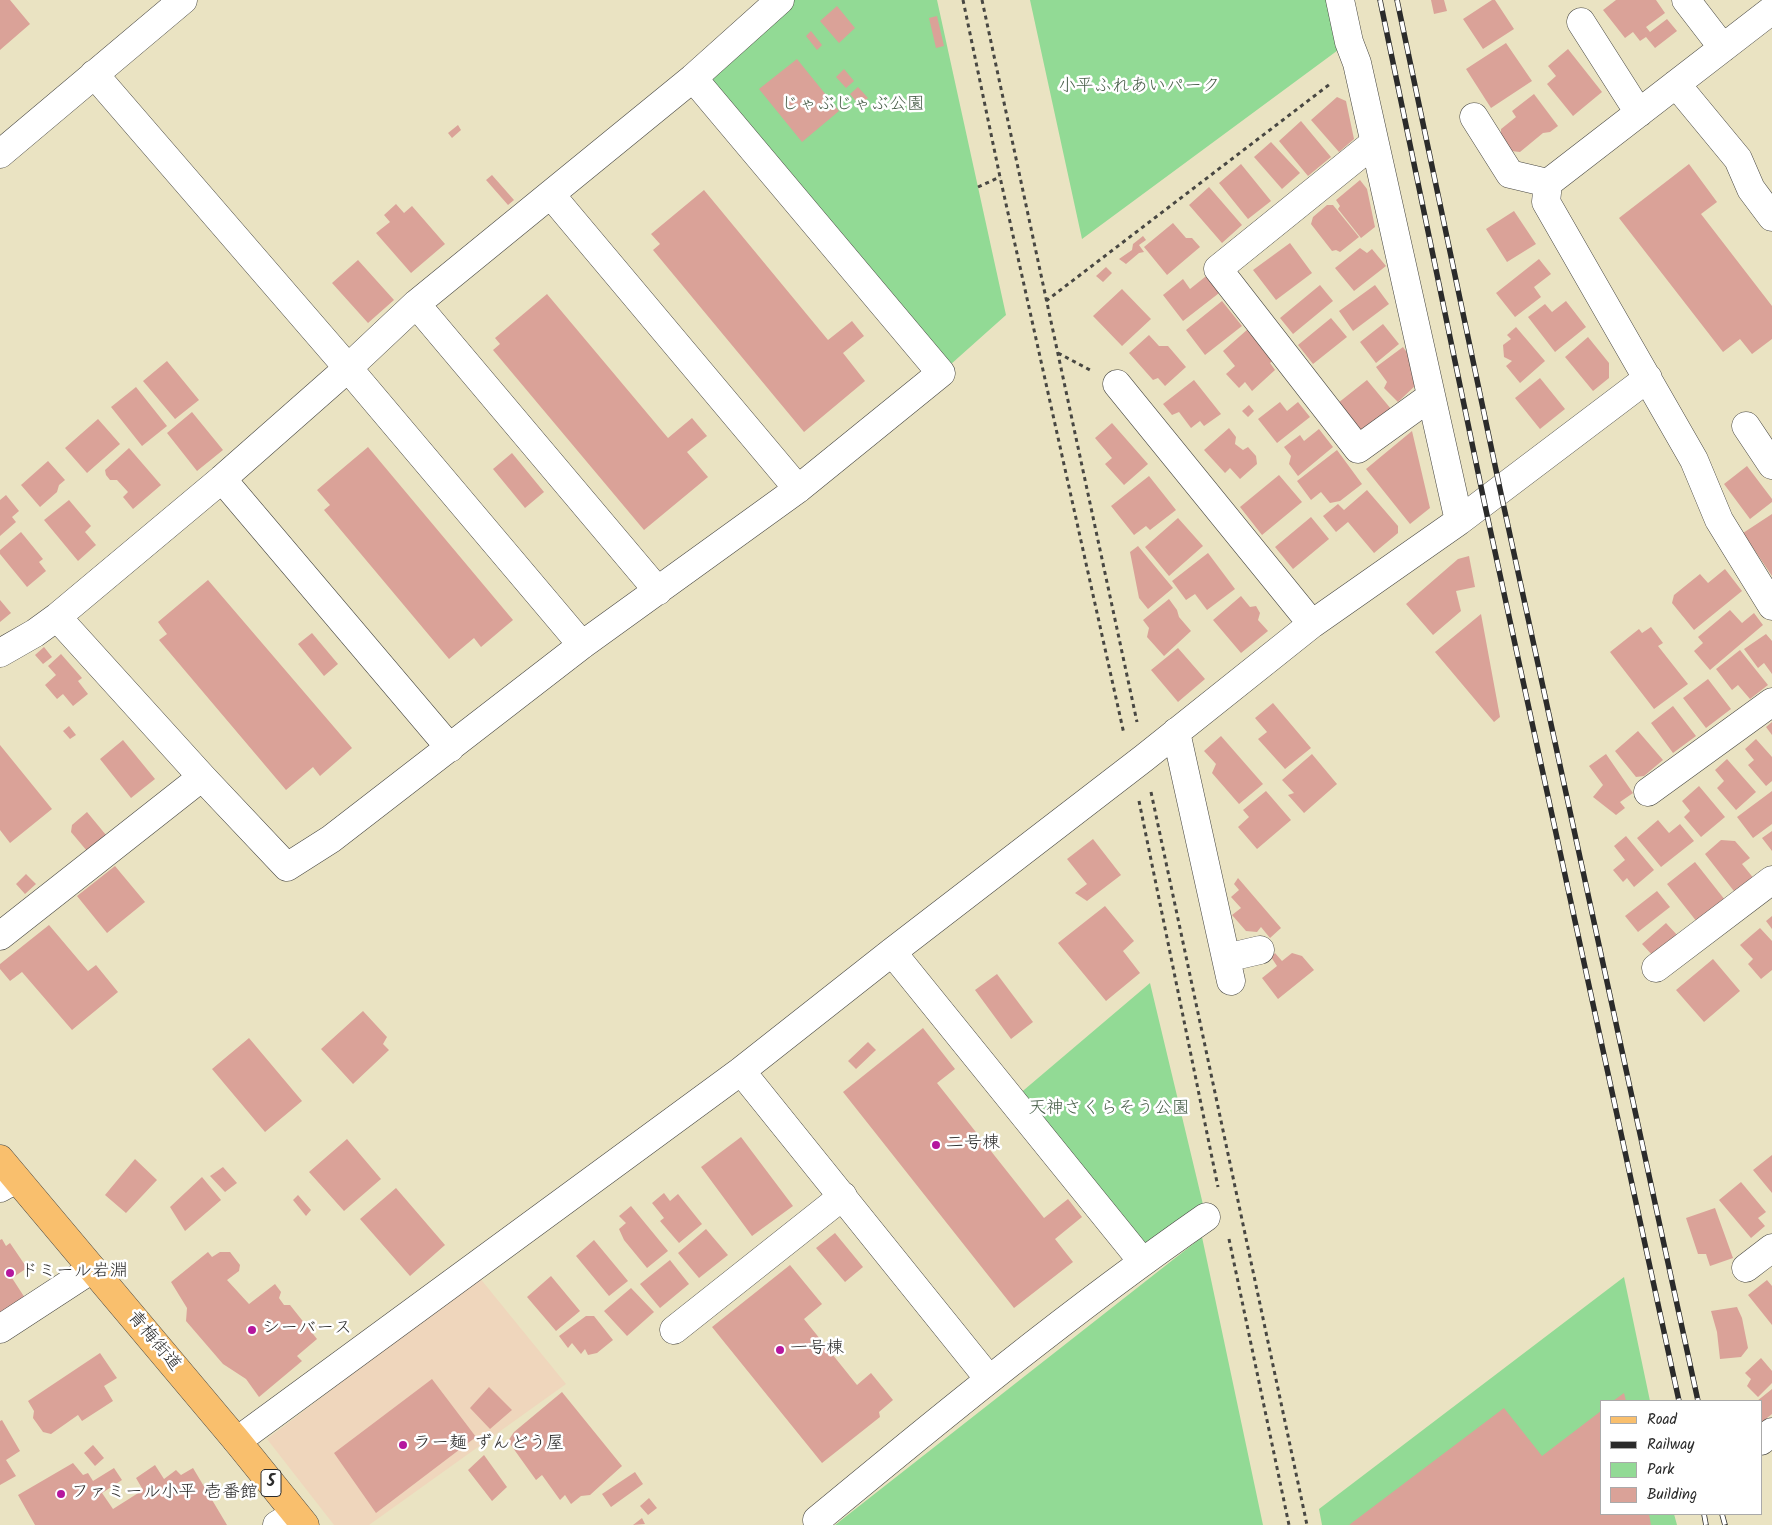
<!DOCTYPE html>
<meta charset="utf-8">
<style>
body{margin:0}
#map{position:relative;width:1772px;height:1525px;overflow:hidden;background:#eae3c2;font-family:Kalam,sans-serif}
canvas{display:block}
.legend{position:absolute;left:1600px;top:1400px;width:162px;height:115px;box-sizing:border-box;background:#fff;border:1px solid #aaa;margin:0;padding:6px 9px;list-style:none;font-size:15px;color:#2b2b2b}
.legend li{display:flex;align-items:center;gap:10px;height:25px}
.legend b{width:25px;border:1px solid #aaa}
</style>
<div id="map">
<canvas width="1772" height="1525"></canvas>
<ul class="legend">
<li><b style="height:6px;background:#f9bf6d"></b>Road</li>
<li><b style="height:6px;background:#2b2b2b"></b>Railway</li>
<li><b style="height:14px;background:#92da95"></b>Park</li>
<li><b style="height:14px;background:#daa298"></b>Building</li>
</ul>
</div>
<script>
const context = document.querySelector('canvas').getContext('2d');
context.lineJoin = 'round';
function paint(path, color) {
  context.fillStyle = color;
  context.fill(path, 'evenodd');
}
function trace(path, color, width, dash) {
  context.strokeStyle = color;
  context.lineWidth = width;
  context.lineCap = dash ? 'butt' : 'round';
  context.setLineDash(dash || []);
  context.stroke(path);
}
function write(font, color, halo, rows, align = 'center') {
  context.font = font + ' Kalam,"Klee One",sans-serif';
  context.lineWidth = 5;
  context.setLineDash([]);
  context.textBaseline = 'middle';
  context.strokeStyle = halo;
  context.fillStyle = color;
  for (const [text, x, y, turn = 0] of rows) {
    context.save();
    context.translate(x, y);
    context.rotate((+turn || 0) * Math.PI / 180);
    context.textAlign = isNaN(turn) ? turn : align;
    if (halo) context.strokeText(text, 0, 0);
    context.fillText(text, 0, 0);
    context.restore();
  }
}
paint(new Path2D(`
 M479,1277L566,1384L369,1525H334L267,1439Z`), '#efd6bc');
paint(new Path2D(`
 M780,0H937L1006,315L941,373L693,78Z
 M1030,0H1340L1349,42L1082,239Z
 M1150,983L1206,1217L1142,1261L1011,1101Z
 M1202,1237L1263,1525H835Z
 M1624,1277L1650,1401H1601V1514H1674L1677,1525H1322L1319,1509Z`), '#92da95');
paint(new Path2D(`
 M0,0H10L30,24L0,50Z
 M1431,0H1444L1447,11L1434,14Z
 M1492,0H1495L1514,29L1483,49L1463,19Z
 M1616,0H1656L1665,13L1646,27L1650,32L1667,19L1677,31L1655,48L1646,37L1640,41L1633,32L1625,38L1603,10Z
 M837,6L855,28L839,43L820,21Z
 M937,16L944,46L936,48L929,18Z
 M811,31L822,45L817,50L806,36Z
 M1506,43L1532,81L1491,108L1466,69Z
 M1568,49L1602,92L1573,116L1547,84L1556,76L1548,66Z
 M797,59L839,111L802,142L759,89Z
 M844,69L854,81L846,88L836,77Z
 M858,87L868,98L859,105L850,94Z
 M1534,94L1558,126L1550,132L1543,133L1520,152L1511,151L1501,137V129L1516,117L1512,111Z
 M1337,97L1346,101L1354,139L1339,152L1311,120Z
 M1301,121L1331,157L1308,176L1279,141Z
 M458,125L461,130L452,138L448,133Z
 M1271,142L1300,173L1282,189L1254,157Z
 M1241,164L1271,201L1248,219L1219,183Z
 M1689,164L1717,202L1701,214L1772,306V339L1752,354L1740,339L1723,352L1619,218Z
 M492,175L514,200L508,205L486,180Z
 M1360,180L1367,189L1375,227L1361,238L1338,209L1340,206L1336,200Z
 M1209,187L1242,225L1222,243L1189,205Z
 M704,190L828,340L852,321L864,336L843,353L865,381L804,432L653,250L660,244L651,234Z
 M396,204L404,213L412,206L445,244L411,273L376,233L390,222L384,215Z
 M1327,205H1333L1359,237L1340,252L1336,250L1332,251L1311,224L1313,217Z
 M1514,211L1536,244L1507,262L1486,229Z
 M1173,223L1186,238H1192L1200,247L1167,275L1144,247Z
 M1143,236L1146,240L1139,245L1144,252L1139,253L1126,264L1119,259L1132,250L1133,244Z
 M1290,243L1312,273L1276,300L1253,270Z
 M1360,248L1367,253L1372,249L1386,266L1354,291L1335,268Z
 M1539,259L1551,274L1534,287L1541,297L1515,317L1496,293Z
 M358,260L394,300L368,323L332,283Z
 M1106,267L1112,273L1103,282L1096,276Z
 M1210,273L1223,290L1183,321L1163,295L1183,279L1190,289Z
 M1320,285L1333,301L1293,334L1280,318Z
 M1375,285L1389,304L1353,331L1339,311Z
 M1122,289L1151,319L1122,346L1093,316Z
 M547,294L668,438L692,418L707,436L687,452L708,477L644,530L493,350L500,344L495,338Z
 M1222,301L1242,326L1205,355L1186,330Z
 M1566,301L1586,327L1555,352L1528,317L1545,304L1552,312Z
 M1331,318L1347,337L1313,364L1298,345Z
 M1383,324L1399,344L1376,363L1360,342Z
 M1516,327L1545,361L1520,383L1506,366L1512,361L1504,357L1503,345L1511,339L1507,335Z
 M1248,329L1275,359L1270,363L1275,370L1252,391L1245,382L1239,388L1226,374L1235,366L1223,351Z
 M1149,335L1159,346H1168L1186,367L1165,386L1158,378L1153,380L1129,353Z
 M1588,337L1609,363V378L1593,391L1565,357Z
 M1403,347L1414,362L1418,383L1398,402L1384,388L1387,382L1376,367Z
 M167,361L199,400L175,419L143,381Z
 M1540,378L1565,409L1540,429L1515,398Z
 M1194,380L1221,414L1204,426L1200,421L1191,428L1179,412L1172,415L1163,404Z
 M1367,380L1391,409L1363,432L1338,403Z
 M136,387L167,426L142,446L111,407Z
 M1280,402L1287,411L1298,402L1310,417L1277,443L1258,419Z
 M1249,405L1254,411L1248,417L1242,411Z
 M192,412L223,450L197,471L167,433Z
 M98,419L120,444L87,473L65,448Z
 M1112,423L1148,464L1124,485L1105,464L1112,458L1095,438Z
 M1229,428L1236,437L1235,444L1243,450L1248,447L1256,456L1257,464L1240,479L1230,468L1225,473L1204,450Z
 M1319,429L1333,447L1298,476L1289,464L1291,456L1284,447L1300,435L1304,441Z
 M1412,431L1430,508L1410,524L1366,469Z
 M368,447L513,620L481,647L474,638L449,659L324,510L330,505L317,490Z
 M129,448L161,485L133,509L123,497L128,492L117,480H110L106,475L105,470Z
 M1337,450L1362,484L1340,501L1330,503L1321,492L1311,500L1297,481Z
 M512,453L544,492L525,508L493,469Z
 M48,461L65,480L59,485L57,492L40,507L21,485Z
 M1747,466L1772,499V502L1750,519L1724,484Z
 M1279,475L1302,502L1262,535L1240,507Z
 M1149,476L1176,510L1150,530L1146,526L1134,535L1111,506Z
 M1367,490L1398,526V533L1374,553L1348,522L1336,532L1323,516L1338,504L1344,510Z
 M6,495L19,511L12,517L16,522L0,536V500Z
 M69,500L91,526L85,532L96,545L78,561L44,520Z
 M1772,514V576L1743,533Z
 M1311,517L1329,539L1293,569L1275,547Z
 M1178,518L1203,546L1169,576L1145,547Z
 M21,532L43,559L39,562L46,571L27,587L0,554V550Z
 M1138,546L1173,588L1148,609L1139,598L1130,552Z
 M1208,553L1235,589L1207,610L1195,594L1186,600L1172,581Z
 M1469,556L1475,587L1456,591L1461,611L1433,635L1406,604L1458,559Z
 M1725,569L1742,591L1694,630L1672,603L1674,595L1700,574L1708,583Z
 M208,580L352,748L320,776L313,767L286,790L159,640L167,634L158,622Z
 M1241,596L1250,607L1256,606L1260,613L1258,620L1268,631L1241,653L1213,620Z
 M1169,599L1177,610L1179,617L1191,631L1164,656L1147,637L1149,628L1143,620Z
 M0,600L11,613L0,622Z
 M1730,610L1742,623L1754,613L1763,625L1710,670L1694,651L1703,643L1698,637Z
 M1481,614L1500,717L1494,722L1435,652Z
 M1651,627L1663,643L1658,646L1688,684L1654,709L1610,652L1639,629L1642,633Z
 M312,633L338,664L324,676L298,644Z
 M1766,634L1772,641V674L1764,663L1758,668L1744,649Z
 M44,647L52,657L43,664L35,655Z
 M1178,648L1205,679L1178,702L1151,670Z
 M1740,650L1768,685L1750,699L1738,685L1732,690L1716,669Z
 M61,654L82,678L78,681L88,694L73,706L63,694L57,699L45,685L56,675L48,666Z
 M1708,679L1731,709L1706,728L1683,698Z
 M1273,703L1311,748L1285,769L1258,739L1267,732L1255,718Z
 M1673,706L1696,736L1673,753L1651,723Z
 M1772,722V735L1766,727Z
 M69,726L76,735L70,739L63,731Z
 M1638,731L1663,760L1644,776L1636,777L1615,751Z
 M1221,736L1263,784L1239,804L1212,773L1216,764L1204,751Z
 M1756,739L1772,757V781L1766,786L1748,765L1754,760L1745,749Z
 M123,740L155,779L131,798L100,759Z
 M0,745L52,809L10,843L0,830Z
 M1312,754L1337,784L1304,813L1288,795L1294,793L1282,780Z
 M1606,754L1633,793L1620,802L1625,808L1616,815L1593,797L1603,785L1589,766Z
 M1727,759L1756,792L1736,810L1717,788L1724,781L1715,770Z
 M1699,786L1725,817L1701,837L1684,817L1690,811L1682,801Z
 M1266,791L1291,820L1257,849L1238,827L1249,817L1243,810Z
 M1772,791V824L1753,838L1737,817Z
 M87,812L106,835L87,851L71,832L72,825Z
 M1658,820L1669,833L1680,824L1694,841L1661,867L1637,838Z
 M1772,831V851L1762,838Z
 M1626,836L1654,870L1634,887L1627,878L1623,882L1613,870L1625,860L1614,846Z
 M1093,839L1121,875L1087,901L1075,893L1087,884L1067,859Z
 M1721,840L1735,841L1750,858L1742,864L1755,880L1737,895L1705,854Z
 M1695,862L1725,900L1697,922L1667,884Z
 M115,866L145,902L107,933L77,896Z
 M26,874L36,884L25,894L16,884Z
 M1238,878L1281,928L1270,938L1261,927L1257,932L1246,931L1232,915L1241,908L1231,897L1239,890L1234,884Z
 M1657,891L1670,907L1638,932L1625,916Z
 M1105,906L1134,941L1123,951L1140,973L1106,1001L1058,943Z
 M1772,916V929L1766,921Z
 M1666,923L1678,936L1654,957L1642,944Z
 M49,925L88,971L96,965L118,992L72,1030L22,972L10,981L0,969V964Z
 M1760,928L1772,941V970L1761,979L1748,964L1753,959L1740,945Z
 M1275,953L1282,961L1292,953L1302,956L1314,970L1278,999L1262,978L1277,966L1271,957Z
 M1713,959L1740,991L1704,1022L1676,990Z
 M997,974L1033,1022L1011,1039L975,990Z
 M363,1011L387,1037L383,1044L389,1050L353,1084L321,1049Z
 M923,1028L955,1069L937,1083L1044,1218L1068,1199L1082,1217L1055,1239L1073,1262L1014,1308L843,1092Z
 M249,1038L302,1101L265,1132L212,1069Z
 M868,1042L876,1050L856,1069L848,1061Z
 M741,1137L793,1206L752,1236L701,1167Z
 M347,1139L381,1179L344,1211L309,1172Z
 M1772,1155V1193L1753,1170Z
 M135,1159L157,1180L126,1213L105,1195Z
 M223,1167L237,1183L225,1192L210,1176Z
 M202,1177L221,1200L185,1231L170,1207Z
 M1741,1182L1766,1212L1758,1218L1765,1226L1751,1238L1719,1200Z
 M396,1188L445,1245L410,1276L360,1219Z
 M664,1193L670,1201L678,1194L702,1224L679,1243L660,1221L664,1218L652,1203Z
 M298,1195L311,1210L306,1216L293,1200Z
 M631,1206L668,1251L647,1268L624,1240L619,1229L626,1223L619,1216Z
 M1715,1208L1733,1258L1710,1266L1706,1254H1698L1686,1218Z
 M706,1229L728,1255L699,1278L678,1253Z
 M835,1233L863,1267L845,1282L816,1248Z
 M2,1239L6,1246L10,1243L27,1268L12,1278L25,1298L0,1314V1240Z
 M594,1240L628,1281L609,1296L576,1256Z
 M208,1252L212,1257L220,1252H230L240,1265L239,1271L227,1280L249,1304L275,1284L281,1292L279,1298L284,1305H290L317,1339L297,1356L302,1361L259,1397L246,1379L223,1364L186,1321L187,1308L171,1282Z
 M670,1260L689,1284L660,1308L640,1284Z
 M790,1265L822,1304L804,1319L857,1385L871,1373L893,1400L879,1412L880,1417L822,1463L712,1327Z
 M551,1276L580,1311L556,1331L527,1297Z
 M1767,1280L1772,1286V1325L1748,1295Z
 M631,1288L654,1312L627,1336L604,1311Z
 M1737,1307L1742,1318L1748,1348L1741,1357L1720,1359L1717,1332L1711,1311Z
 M586,1316H594L613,1340L597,1353L588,1355L585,1349L581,1354L572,1343L568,1348L559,1336Z
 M100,1353L117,1378L104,1386L113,1401L82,1421L78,1415L51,1434L43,1432L33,1418L34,1411L28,1401Z
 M1761,1358L1772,1371V1383L1758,1397L1747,1386L1751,1379L1745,1373Z
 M432,1379L476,1437L376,1513L334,1453Z
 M489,1387L512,1410L490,1429L470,1408Z
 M1772,1389V1414L1762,1422L1761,1401H1757Z
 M562,1392L622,1466L590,1495L581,1496L571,1504L565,1495L560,1500L542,1475L536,1480L508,1441L514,1432Z
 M1624,1393L1626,1401H1613Z
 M1504,1408L1542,1456L1601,1411V1514H1649L1651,1525H1349Z
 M2,1420L20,1451L6,1460L16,1476L0,1485V1421Z
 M93,1445L104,1458L95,1466L84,1453Z
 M484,1455L507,1487L492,1501L468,1470Z
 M73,1463L83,1475L88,1473L93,1481L114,1468L122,1480L102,1493L113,1509L143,1490L136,1478L155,1465L164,1479L176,1470L181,1475L193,1468L227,1525H35L18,1495Z
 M635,1472L643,1484L611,1507L602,1494Z
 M649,1498L657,1508L648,1515L640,1506Z
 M642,1518L645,1524L633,1525Z`), '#daa298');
const minor = new Path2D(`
 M1340,0L1349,42L1357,63L1459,521
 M1686,0L1723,48
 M1772,10L1548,183L1546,202L1694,460L1719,520L1772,606
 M1581,22L1639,113
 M94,74L348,368L582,645
 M1676,84L1738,159L1751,189L1772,217
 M1474,117L1510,174L1548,183
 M1374,143L1218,269L1358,449L1430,397
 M0,154L183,0
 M551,195L798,489
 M416,304L658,591
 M1117,384L1312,624
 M1746,426L1772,465
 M222,479L450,748
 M57,617L202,777L287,867L331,839L582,645L798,489L941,373L693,78
 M0,653L35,633L57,617L222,479L348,368L416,304L693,78L780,0
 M1176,732L1231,981
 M1648,792L1772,702
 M0,936L202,777
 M892,952L1142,1261
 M1226,958L1260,950
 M1656,968L1772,880
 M741,1071L989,1379
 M0,1188L16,1179
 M1746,1268L1772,1248
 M0,1329L92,1269
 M674,1330L843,1196
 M237,1441L741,1071L892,952L1144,758L1312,624L1459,521L1648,378
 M1761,1441L1772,1432
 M817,1520C944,1415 1071,1311 1206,1217
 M277,1525L295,1514`);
const major = new Path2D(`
 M0,1159L237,1441L305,1525`);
trace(minor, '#484742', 29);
trace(major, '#484742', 29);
trace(new Path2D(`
 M963,0L1000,177L1124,734
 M982,0L1137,722
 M978,187L1000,177
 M1046,301L1330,84
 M1058,353L1090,370
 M1151,792L1307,1525
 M1139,801L1218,1187
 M1229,1239L1289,1525`), '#484742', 3, [4, 4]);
trace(minor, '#fff', 28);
trace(major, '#f9bf6d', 28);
const rail = new Path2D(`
 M1380,0L1484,501L1679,1401
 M1397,0L1500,489L1698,1401
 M1704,1514L1706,1525
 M1722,1514L1725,1525`);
trace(rail, '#2b2b2b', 5.5);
trace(rail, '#fff', 4, [11]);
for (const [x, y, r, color] of [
 [936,1145,5,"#b5179e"],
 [10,1273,5,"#b5179e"],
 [252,1330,5,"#b5179e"],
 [780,1350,5,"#b5179e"],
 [403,1445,5,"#b5179e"],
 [61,1494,5,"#b5179e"]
]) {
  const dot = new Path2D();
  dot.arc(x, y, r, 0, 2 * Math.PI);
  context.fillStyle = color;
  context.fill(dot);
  trace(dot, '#fff', 2);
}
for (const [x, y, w] of [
 [271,1483,20]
]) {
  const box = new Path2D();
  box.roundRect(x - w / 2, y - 13.5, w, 27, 4);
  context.fillStyle = '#fff';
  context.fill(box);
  trace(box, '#2b2b2b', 1);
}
write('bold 16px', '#2b2b2b', null, [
 ["5",271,1483]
]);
write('18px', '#4a604b', '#fff', [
 ["小平ふれあいパーク",1139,88],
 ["じゃぶじゃぶ公園",853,106],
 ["天神さくらそう公園",1109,1110]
]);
write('18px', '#2b2b2b', '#fff', [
 ["二号棟",946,1145],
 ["ドミール岩淵",20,1273],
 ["シーバース",262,1330],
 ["一号棟",790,1350],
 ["ラー麺 ずんどう屋",413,1445],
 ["ファミール小平 壱番館",71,1494]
], 'left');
write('18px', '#2b2b2b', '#fff', [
 ["青梅街道",153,1342,50]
]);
</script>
